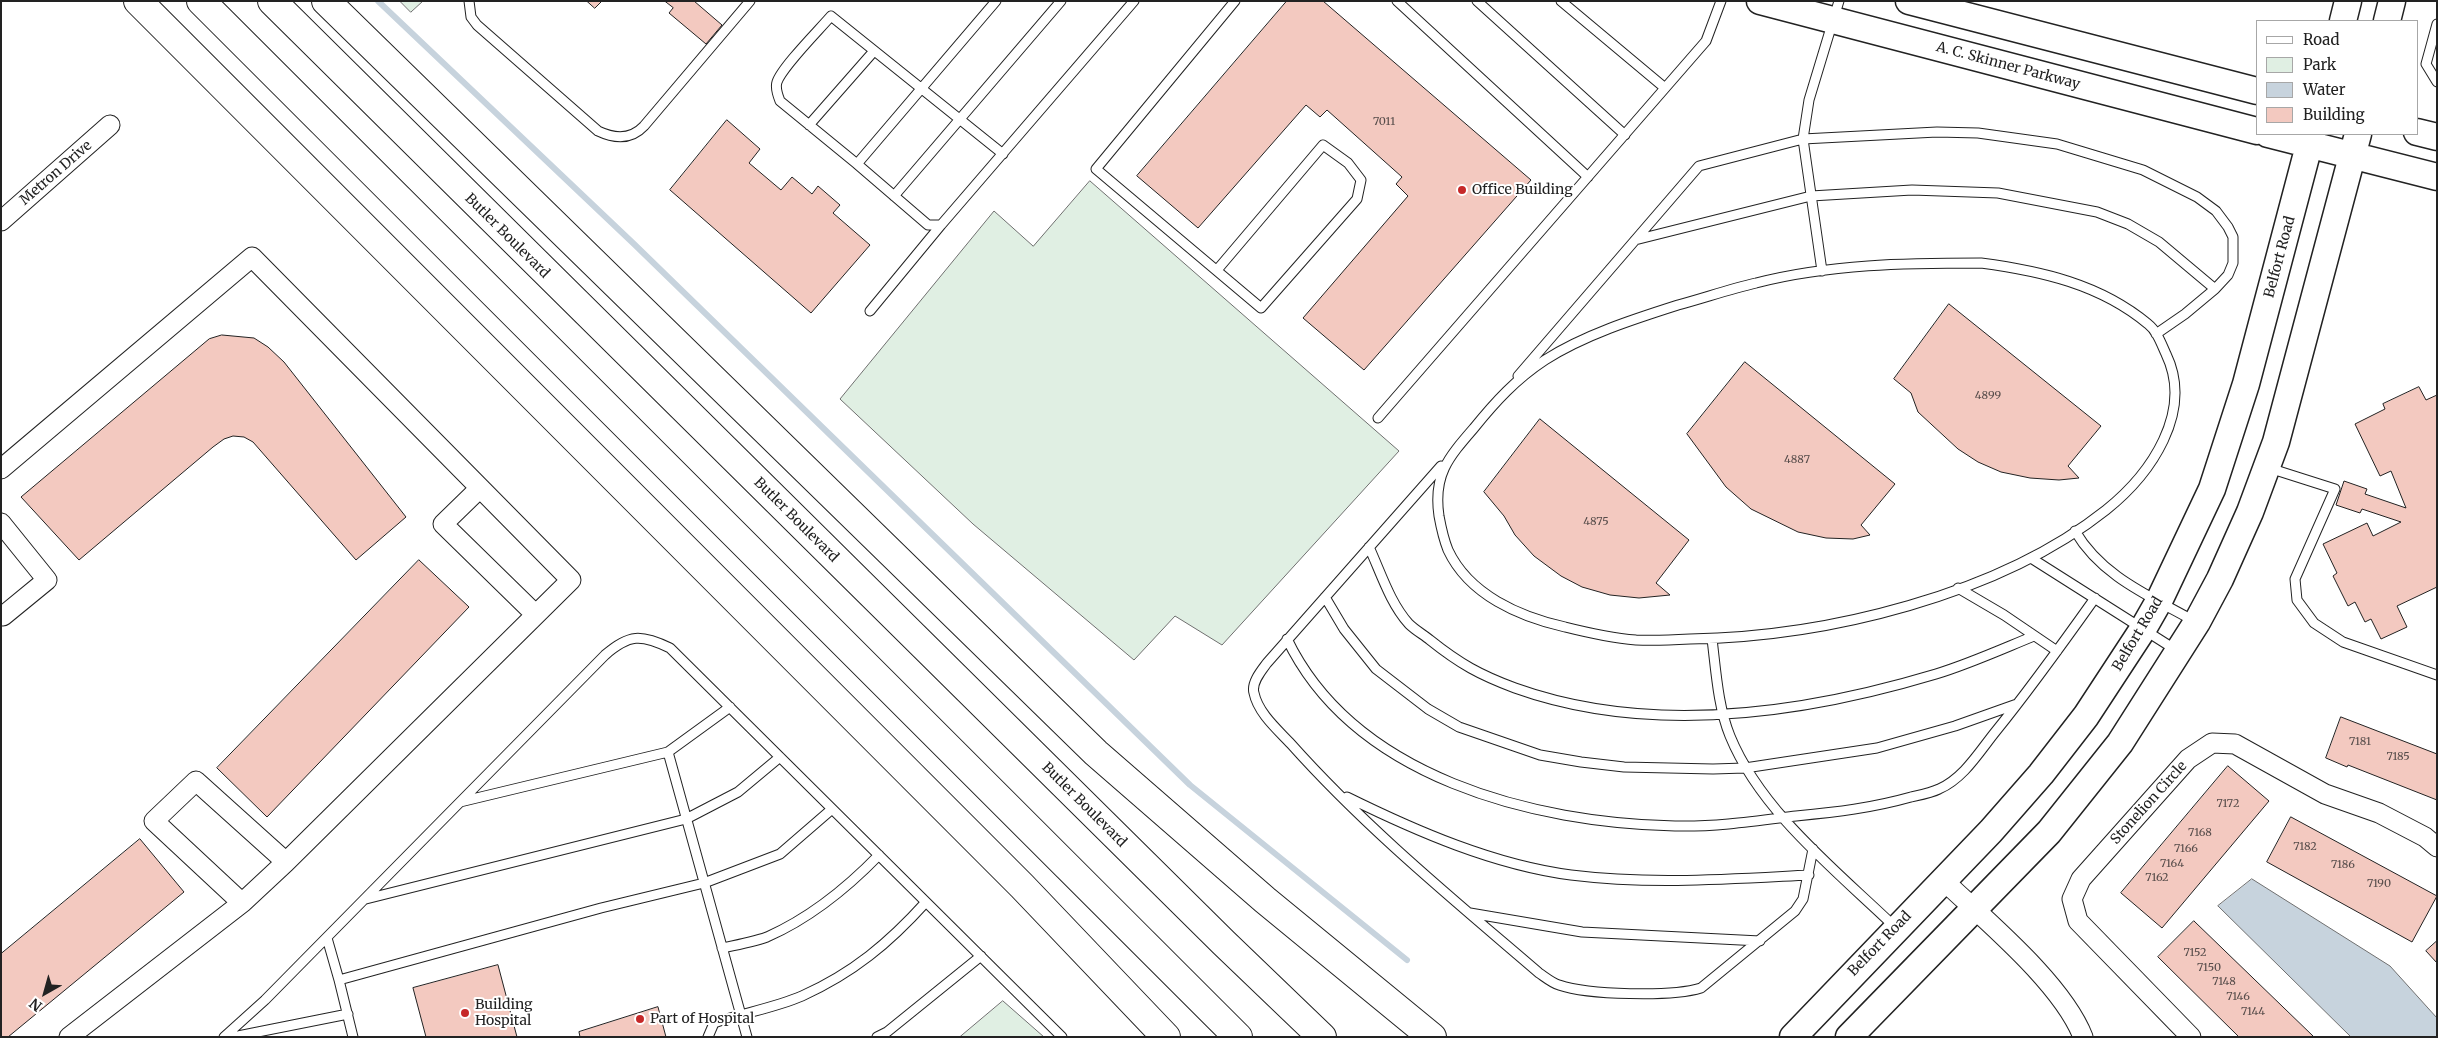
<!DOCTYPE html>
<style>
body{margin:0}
#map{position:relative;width:2438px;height:1038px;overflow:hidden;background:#fff;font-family:Merriweather,serif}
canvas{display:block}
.frame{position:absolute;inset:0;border:2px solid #222;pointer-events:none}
.legend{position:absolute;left:2256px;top:20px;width:162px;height:115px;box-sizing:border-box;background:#fff;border:1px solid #a7a7a7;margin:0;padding:6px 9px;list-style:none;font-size:15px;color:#222}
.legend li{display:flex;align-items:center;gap:10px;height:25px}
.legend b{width:25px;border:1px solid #a7a7a7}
.north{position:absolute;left:20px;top:968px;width:50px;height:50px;-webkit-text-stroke:4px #fff;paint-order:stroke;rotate:218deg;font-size:14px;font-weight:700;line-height:20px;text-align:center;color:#222}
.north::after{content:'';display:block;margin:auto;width:18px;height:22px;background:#222;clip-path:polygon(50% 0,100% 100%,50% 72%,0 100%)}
</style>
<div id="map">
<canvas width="2438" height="1038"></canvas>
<div class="frame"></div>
<ul class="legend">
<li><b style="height:6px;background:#fff"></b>Road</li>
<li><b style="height:14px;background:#e0efe3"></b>Park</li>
<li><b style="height:14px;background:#c7d3dd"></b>Water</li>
<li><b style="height:14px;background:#f3c9c0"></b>Building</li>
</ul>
<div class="north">N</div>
</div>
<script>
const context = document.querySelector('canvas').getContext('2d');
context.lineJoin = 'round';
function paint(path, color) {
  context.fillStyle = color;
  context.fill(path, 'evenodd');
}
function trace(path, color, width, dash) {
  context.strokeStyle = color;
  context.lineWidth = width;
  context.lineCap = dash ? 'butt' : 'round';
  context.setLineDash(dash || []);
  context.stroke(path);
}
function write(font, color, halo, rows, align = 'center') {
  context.font = font + ' Merriweather,serif';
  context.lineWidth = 4;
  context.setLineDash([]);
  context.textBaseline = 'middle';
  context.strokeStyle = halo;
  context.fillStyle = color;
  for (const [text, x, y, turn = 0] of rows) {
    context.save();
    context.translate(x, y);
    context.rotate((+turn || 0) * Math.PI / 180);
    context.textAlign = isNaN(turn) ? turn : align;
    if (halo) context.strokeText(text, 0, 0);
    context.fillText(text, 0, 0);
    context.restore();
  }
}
const green = new Path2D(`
 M400,1H423L411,12Z
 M1090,181L1399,451L1222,645L1175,616L1134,660L973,524L840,399L994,211L1033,246Z
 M1003,1001L1044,1037H960Z`);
paint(green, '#e0efe3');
trace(green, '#6f6f6f', 1);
const water = new Path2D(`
 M2252,879L2390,966L2437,1018V1037H2351L2218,906Z`);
paint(water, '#c7d3dd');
trace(water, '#6f6f6f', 1);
trace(new Path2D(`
 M378,1L634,244L1190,785L1407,960`), '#c7d3dd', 6);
const building = new Path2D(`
 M587,1H602L595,8Z
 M665,1H694L722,25L706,44L669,13L673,8Z
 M1287,1H1323L1531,180L1364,370L1303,318L1408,196L1396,184L1402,177L1327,110L1320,117L1306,105L1198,228L1137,176Z
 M727,120L760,149L749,163L781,190L792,177L812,194L818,186L840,205L833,213L870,245L811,313L670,190Z
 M1949,304L2101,426L2068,466L2079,478L2059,480L2030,478L2001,472L1978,462L1958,449L1918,412L1911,393L1894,379Z
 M222,335L254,338L268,347L284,362L406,517L356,560L253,442L244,437L233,436L224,439L213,447L79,560L21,497L209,339Z
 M1745,362L1895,484L1861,525L1870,535L1853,539L1826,538L1798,532L1751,509L1726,487L1687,434Z
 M2419,387L2426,400L2437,395V587L2397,606L2407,627L2381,639L2371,619L2365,622L2355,602L2348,606L2333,576L2337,573L2323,544L2367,523L2373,536L2401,522L2362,509L2360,513L2336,505L2344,481L2367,489L2365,494L2406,508L2391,471L2380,476L2355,424L2385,409L2383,404Z
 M1540,419L1689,540L1656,583L1670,595L1639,598L1610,595L1582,587L1561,576L1534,556L1515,535L1504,516L1484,492Z
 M419,560L469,607L267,817L217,768Z
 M2341,717L2437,754V800L2348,765L2347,767L2326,758Z
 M2228,766L2269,801L2162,928L2121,893Z
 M2291,817L2437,896L2412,942L2267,862Z
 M140,839L184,892L8,1037H1V954Z
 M2194,921L2313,1036L2312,1037H2239L2158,957Z
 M2437,941V963L2426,951Z
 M498,965L517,1037H426L413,988Z
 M658,1007L666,1037H580L579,1032Z`);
paint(building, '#f3c9c0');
trace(building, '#222', 1);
const lane = new Path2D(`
 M469,1L471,17L477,25L598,131C615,139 631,140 644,126L750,1
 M996,1L857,164L928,225H941L1134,1
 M1397,1L1588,177
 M1477,1L1625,135
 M1561,1L1665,88
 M2437,24L2426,64L2437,82
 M809,125L874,51
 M857,164L780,101C778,96 775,88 777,82C782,67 819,30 831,16L1003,154
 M894,196L1061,1
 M1635,240L1811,196L1912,190L1998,193L2097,212L2128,224L2159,242L2215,289
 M1981,263C2041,271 2100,284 2148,324C2157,331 2161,343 2166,354C2194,412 2151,474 2106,510C1999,595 1826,637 1690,639C1673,640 1654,641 1636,640C1612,638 1589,633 1565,627C1520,617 1469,595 1448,550C1444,540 1441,527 1439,516C1433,475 1448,458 1474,428C1495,402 1516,379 1545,360C1584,335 1634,319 1678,305C1704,298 1730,289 1756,283C1830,264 1906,263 1981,263Z
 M1217,270L1323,145L1348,163L1361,180L1357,199L1261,308L1096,169L1235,1
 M1822,271L1803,139L1809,100L1839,1
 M870,311L941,225
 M1518,376L1699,166L1803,139L1937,132L1978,133L2057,144L2143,170L2197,197L2216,211L2228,227L2233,237V263L2228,275L2215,289L2185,314L2156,334
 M1378,418L1706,41L1721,1
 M1441,466L1267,663C1261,671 1251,683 1254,693C1258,713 1278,730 1291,744C1366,828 1454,900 1539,973C1545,977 1552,983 1559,985C1588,995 1672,997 1701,988L1795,911L1803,899L1813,849
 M2269,468L2335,489L2295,579L2297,600L2314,623L2343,642L2437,675
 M2075,531C2102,577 2150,596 2194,621
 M1369,547C1381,573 1390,603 1409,624C1415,630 1424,635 1430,640C1460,664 1480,675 1515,688C1649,736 1803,714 1936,674C1969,664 2002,649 2034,636
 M2031,558L2176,650
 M1958,588L2004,615L2057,651
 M1325,597L1344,629L1376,669L1428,709L1459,727L1540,755L1581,762L1624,767L1713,769L1745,768L1877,748L1955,726L2017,704
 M1287,639C1354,778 1534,823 1675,826C1716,827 1756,821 1796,816C1837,812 1872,808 1911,797C1920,795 1931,793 1939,789C1964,778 1979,752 1996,731C2031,688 2063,643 2095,598
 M1712,639C1716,671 1718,707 1730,736C1761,812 1838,872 1896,928
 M668,752L747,1037
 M1347,797C1416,831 1494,865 1571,875C1651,885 1730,879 1809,875
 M460,802L668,752L730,707
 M366,899L686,819L738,792L780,757
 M1470,913L1582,932L1760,941
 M327,938L339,980L601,908L704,883L780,854L832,809
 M722,948C737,945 753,942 767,937C810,918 846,889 879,855
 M339,980L353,1037
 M224,1037L265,1000L605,655C629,634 641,634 670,648L1062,1037
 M233,1037L348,1014
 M708,1037L714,1023C743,1013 774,1008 802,996C853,973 889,943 926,902
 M877,1037L887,1032L981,956`);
const street = new Path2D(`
 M1,221L110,125
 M1,469L252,257L571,580L286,862L196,781L154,821L242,903L69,1037
 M480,488L443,524L535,614
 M1,523L47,580L3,616L1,614
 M1943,880C1985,920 2062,983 2083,1037
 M242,903L286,862
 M2191,1037L2078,921L2072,899L2081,879L2188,759L2212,743L2235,744L2325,794L2379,813L2425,837L2437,847`);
const secondary = new Path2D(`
 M1760,1L2257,131
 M1909,1L2257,91
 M2343,21L2348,1
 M2387,21L2392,1
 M2417,132L2437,137
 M2268,134L2437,177
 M1793,1037L1991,831L2041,774L2086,716L2143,629L2159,601L2212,489L2246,384L2312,134
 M1849,1037L2049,832L2120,743L2197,622L2220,579L2250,512L2276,442L2358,134`);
const highway = new Path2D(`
 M138,1L1022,886L1166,1037
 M201,1L1238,1037
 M272,1L1224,943L1322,1037
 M326,1L1096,753L1265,900L1432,1037`);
trace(lane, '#222', 11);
trace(street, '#222', 21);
trace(secondary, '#222', 29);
trace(highway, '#222', 30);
trace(lane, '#fff', 9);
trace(street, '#fff', 19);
trace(secondary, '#fff', 26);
trace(highway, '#fff', 28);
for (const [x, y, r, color] of [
 [1462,190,5,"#c62828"],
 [465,1013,5,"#c62828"],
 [640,1019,5,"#c62828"]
]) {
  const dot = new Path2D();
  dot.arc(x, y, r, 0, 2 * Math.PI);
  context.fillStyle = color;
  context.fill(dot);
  trace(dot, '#fff', 2);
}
write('11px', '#564c4a', null, [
 ["7011",1384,122],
 ["4899",1988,396],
 ["4887",1797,460],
 ["4875",1596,522],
 ["7181",2360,742],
 ["7185",2398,757],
 ["7172",2228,804],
 ["7168",2200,833],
 ["7182",2305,847],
 ["7166",2186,849],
 ["7164",2172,864],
 ["7186",2343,865],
 ["7162",2157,878],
 ["7190",2379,884],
 ["7152",2195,953],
 ["7150",2209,968],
 ["7148",2224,982],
 ["7146",2238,997],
 ["7144",2253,1012]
]);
write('14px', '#222', '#fff', [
 ["A. C. Skinner Parkway",2008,66,15],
 ["Metron Drive",56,173,-41],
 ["Butler Boulevard",507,236,45],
 ["Belfort Road",2280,257,-75],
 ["Butler Boulevard",796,520,45],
 ["Belfort Road",2138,634,-59],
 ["Stonelion Circle",2149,803,-48],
 ["Butler Boulevard",1084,805,45],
 ["Belfort Road",1880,944,-46]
]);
write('14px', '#222', '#fff', [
 ["Office Building",1472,190],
 ["Building",475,1005],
 ["Hospital",475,1021],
 ["Part of Hospital",650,1019]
], 'left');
</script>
